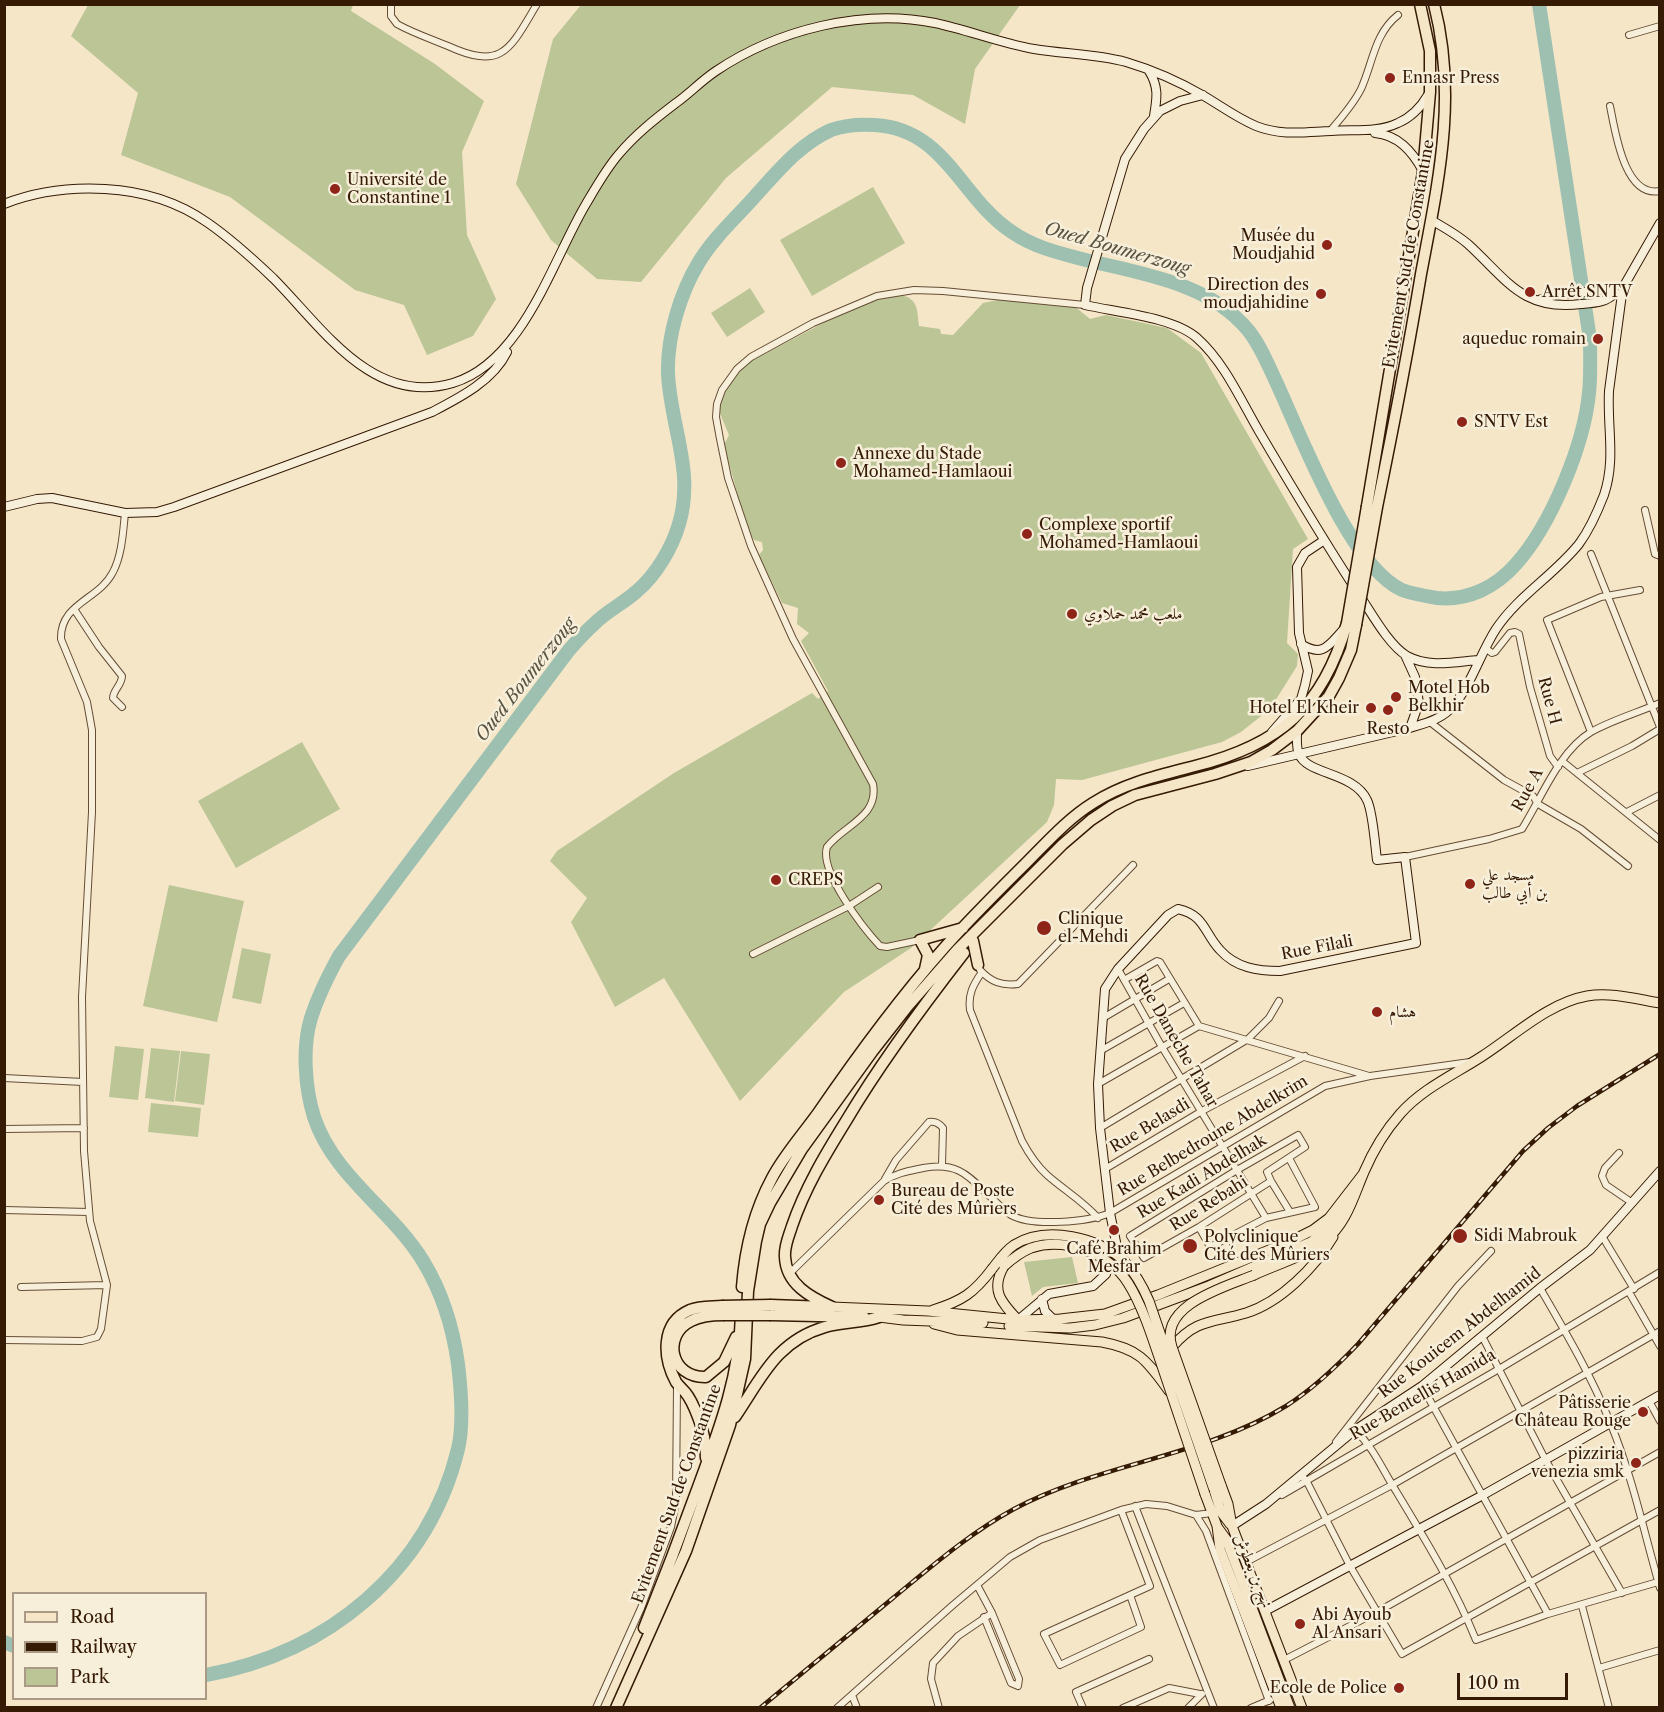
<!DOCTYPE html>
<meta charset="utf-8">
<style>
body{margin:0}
#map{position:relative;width:1664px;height:1712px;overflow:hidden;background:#f5e6c8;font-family:"Libre Caslon Text",serif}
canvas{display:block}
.frame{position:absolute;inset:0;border:6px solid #351a04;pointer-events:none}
.legend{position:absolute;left:12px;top:1592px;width:195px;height:108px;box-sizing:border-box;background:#f8efdb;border:2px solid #aa9a85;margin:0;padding:8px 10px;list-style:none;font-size:18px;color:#351a04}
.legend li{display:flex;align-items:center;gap:12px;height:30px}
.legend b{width:30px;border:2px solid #aa9a85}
.scale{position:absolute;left:1457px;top:1673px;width:111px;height:27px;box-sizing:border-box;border:3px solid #351a04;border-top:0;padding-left:8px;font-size:18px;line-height:21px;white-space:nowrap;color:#351a04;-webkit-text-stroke:4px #f8efdb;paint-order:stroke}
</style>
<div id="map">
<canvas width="1664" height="1712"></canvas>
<div class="frame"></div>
<ul class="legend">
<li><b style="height:8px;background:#f5e6c8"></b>Road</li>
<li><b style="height:8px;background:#351a04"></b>Railway</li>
<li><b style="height:16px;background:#bbc596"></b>Park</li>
</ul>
<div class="scale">100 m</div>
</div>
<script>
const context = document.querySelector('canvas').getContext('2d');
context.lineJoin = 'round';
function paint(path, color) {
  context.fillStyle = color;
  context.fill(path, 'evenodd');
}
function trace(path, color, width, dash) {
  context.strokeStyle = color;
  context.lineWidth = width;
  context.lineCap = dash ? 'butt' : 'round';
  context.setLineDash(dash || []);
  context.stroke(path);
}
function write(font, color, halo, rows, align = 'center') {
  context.font = font + ' "Libre Caslon Text",Amiri,serif';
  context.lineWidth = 5;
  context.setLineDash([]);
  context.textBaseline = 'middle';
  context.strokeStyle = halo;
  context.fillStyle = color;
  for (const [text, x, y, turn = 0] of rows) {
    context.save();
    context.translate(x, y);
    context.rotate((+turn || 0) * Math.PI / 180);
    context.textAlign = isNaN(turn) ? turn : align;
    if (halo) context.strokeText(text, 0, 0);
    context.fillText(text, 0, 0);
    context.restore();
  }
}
paint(new Path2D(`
 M88,5H353L351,11L435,64L484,101L462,152L467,235L496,299L473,336L427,355L404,305L355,290L230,197L121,155L138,93L71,36Z
 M581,5H1020L975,69L965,124L913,95L832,87L726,178L641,282L597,279L551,240L516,184L553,39Z
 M873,187L905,243L812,296L780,240Z
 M750,288L765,312L727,337L711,313Z
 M895,294C917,297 917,305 919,326L940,329L941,334L953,335L983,303L1007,298L1073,305L1090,319L1106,315L1167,328L1201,353L1308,539L1293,549L1287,643L1298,654L1297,666L1270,709L1241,732L1222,742L1082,780L1056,779L1054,805L1047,822L911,948L844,992L740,1101L664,978L615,1007L571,922L587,898L550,861L557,851L674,773L812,693L818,699L828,691L801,641L809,633L797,624L798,608L782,603L759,555L763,550L762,542L754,540L747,529L724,445L729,435L719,411L726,382L744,365L859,304Z
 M302,742L340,809L236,868L198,801Z
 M169,885L244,901L217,1022L143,1006Z
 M242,948L271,954L261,1004L232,998Z
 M115,1046L144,1049L138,1100L109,1097Z
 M151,1048L180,1051L174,1102L145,1098Z
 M181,1051L210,1054L204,1105L175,1101Z
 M151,1103L201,1108L198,1137L148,1132Z
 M1072,1257L1078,1283L1043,1287L1032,1296L1024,1262Z`), '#bbc596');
trace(new Path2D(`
 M4,1642L14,1646
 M206,1675C327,1653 428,1572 458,1449C464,1424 461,1389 458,1364C453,1328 442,1292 423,1261C391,1209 334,1177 314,1117C305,1088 302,1047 311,1018C318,996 328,976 339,956L569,650C577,641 585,632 594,624C607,611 624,603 637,591C656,575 672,548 679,524C695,471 670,425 668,373C667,337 680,293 699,262C714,237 738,216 757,194C779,170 800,144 831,130C845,125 861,124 875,125C946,129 961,199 1012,232C1032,246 1055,252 1078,258C1136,273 1208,281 1248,330C1261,346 1269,367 1278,386C1302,438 1350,566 1402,590C1413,594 1425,596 1437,598C1468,601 1496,587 1516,564C1551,525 1584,445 1589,393C1591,375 1590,357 1590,339L1539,4`), '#9dc0b1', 14);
const street = new Path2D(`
 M391,4V16L397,24C413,33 431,39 448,46C503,71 510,49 537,4
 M1629,35L1660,26
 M1610,106C1615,130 1624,198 1660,191
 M1330,131C1341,118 1353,105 1361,89C1373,63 1374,34 1398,15
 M1645,510L1655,554L1660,556
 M1591,554L1660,727
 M74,609L99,647L122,676C122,685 113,690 113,698L122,707
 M1485,648L1492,653L1495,652L1510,633L1515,632L1519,634L1530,687L1550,756L1558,767
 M1430,722L1504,780L1533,796L1538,804L1581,829L1628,866
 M1591,732L1547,620L1601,597L1640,590
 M1562,761L1660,840
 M1577,773L1632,746L1660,729
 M1627,812L1660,795
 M1405,857L1489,839L1522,829C1541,799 1559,751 1591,732C1612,720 1637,713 1660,703
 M920,940L887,947L880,946C863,928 819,871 827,847C844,825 879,817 873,784L793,639L751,546L728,478L720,439L716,417L717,404L722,390L737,369L751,357L813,323L877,296L914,290L943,291L1085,305
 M753,954L849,906L878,887
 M1118,969L1162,1047L1266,1218
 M980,970C991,982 1002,986 1018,984L1133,865
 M982,972C973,985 968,994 970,1010L1022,1141C1029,1154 1036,1165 1047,1175C1064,1190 1083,1201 1098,1218
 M1124,980L1157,961L1160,962L1199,1026L1369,1076
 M1103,1018L1169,979
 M1100,1051L1184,1003
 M4,1078L83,1082
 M1098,1084L1199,1026
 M1100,1128L1248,1039L1269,1018L1279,1001
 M4,1129L84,1128
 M1298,1135L1305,1147L1267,1172L1271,1181L1199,1227L1144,1258L1130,1236L1237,1170Z
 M1619,1153L1605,1168L1602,1176L1606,1185L1631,1202
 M1105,1169L1202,1111L1305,1056
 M885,1179L896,1160L929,1122C935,1121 939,1123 943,1128L942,1165
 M1271,1181L1290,1212
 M4,1210L89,1212
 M1199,1227L1209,1245L1212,1246L1266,1218L1315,1207L1289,1158
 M1602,1236L1634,1289
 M790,1273L884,1181C896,1173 909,1171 923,1168C962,1161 970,1179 997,1203C1001,1207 1006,1212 1011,1215C1032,1227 1088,1222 1110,1213L1325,1086L1370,1076L1470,1062
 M21,1287L107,1285
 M1540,1288C1565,1331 1591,1375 1610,1422C1632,1475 1644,1532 1660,1588
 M1629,1292L1660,1346
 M1482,1336L1545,1459L1622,1593
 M4,1340L82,1341L97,1337L101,1329L107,1285L90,1221L84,1151L82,997L92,812V730L87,702L61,639C60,603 99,600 113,572C122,555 123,532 125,513
 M1422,1386L1548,1614
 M1649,1401L1660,1421
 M1355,1430C1374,1448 1382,1469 1396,1491C1425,1539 1455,1588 1476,1640L1548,1614L1658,1582
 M1336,1442L1458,1286L1491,1251
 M1300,1475L1306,1480L1350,1566L1402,1654L1660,1510
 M1282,1495L1499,1369L1660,1272
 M1135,1506L1214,1708
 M1121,1510L1150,1586L1044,1634L1060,1665L1141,1627L1130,1595
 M1196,1515L1206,1531L1269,1701
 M1246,1562L1392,1485L1660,1331
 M1582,1606L1609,1708
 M984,1617L1011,1683L1018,1686L1019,1679L992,1613
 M1284,1660L1377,1612L1660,1452
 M1599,1668L1660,1650
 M852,1695L857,1708
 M596,1708L641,1608L671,1527L676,1502L677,1385
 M837,1708L953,1605L1010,1557L1040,1540L1121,1510L1146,1504L1167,1506L1196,1515L1212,1513
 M939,1708L931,1679L933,1663L958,1636L992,1613L977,1585
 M1083,1708L1076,1692L1149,1659
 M1123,1708L1169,1688L1200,1694
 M1188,1708L1202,1694
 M1251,1708L1270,1700`);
const secondary = new Path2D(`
 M1149,71C1159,87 1157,98 1154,116
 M1203,95L1180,101L1160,111L1144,129L1125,159L1087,288L1085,305C1115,312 1174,317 1197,338C1225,363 1241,401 1260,433C1293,489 1326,545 1362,599C1373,616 1390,646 1407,656C1429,668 1455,662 1478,660
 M1375,133C1398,135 1412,151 1423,171
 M4,204C37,191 70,187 105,189C142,191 177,201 208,223C231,239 253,259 273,278C322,327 372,407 453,383C523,362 552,261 586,204C596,187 606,169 619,154C636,134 655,119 676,103C690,93 701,81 716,71C777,30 862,8 935,23C968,30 1000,43 1034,49C1064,54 1096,54 1126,62C1153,70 1180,82 1204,96C1221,106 1237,118 1256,126C1281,136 1305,132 1331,131C1353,129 1377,133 1398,123C1412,117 1421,107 1428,95
 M1431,220C1445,228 1458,235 1469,245C1508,281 1523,311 1581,304C1594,303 1606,303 1615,293
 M1539,300L1554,295L1604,290L1618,294
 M4,507L37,499L52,498L125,513L157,512L174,507L432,412C459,398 493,381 507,352
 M1301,644C1323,658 1329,645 1344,629
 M1405,655L1415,677L1419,703L1410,728
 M1272,732L1301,699L1305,685L1308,671L1299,633L1297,567L1305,553L1323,541
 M1248,766L1410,728C1426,723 1443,719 1454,705C1471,685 1481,652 1496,629C1518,596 1554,575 1579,544C1590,529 1597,513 1604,495C1616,459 1607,428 1609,391L1622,294L1625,284L1660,223
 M1042,1299L1045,1311L1053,1319
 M1018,1320L1049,1294L1093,1286L1106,1274L1116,1242L1110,1213L1100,1128L1098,1084L1105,989L1118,969L1168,915L1178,909C1205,915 1204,933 1220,950C1236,968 1258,971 1280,971L1416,943L1405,857L1377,860C1375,845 1373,812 1367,800C1354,772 1307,775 1299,754C1296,748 1297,738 1297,731
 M1232,1526L1266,1504L1355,1430L1422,1386L1540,1288L1590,1250L1660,1171
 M1265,1611L1483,1495L1660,1395`);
const primary = new Path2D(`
 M1004,1266C990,1290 1001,1302 1018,1320
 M1254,1275C1275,1265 1306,1256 1324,1242C1347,1223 1353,1198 1364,1172C1373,1151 1385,1131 1400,1114C1422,1089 1453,1075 1481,1057C1514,1036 1548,1003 1587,996C1611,992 1636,999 1660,1003
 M832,1307L928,1311L1018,1320L1060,1319L1105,1314L1158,1295L1289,1242L1313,1230L1329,1218L1363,1174
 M933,1310C962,1301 974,1293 992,1269
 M879,1317L903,1320L983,1323
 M934,1324L957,1330L1102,1342C1140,1349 1147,1361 1169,1391
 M1009,1326L1070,1328L1095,1325L1123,1318L1209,1286L1311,1242L1336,1222L1346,1205
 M1172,1347C1197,1318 1213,1323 1246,1313C1281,1302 1315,1267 1333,1237
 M1221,1485L1228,1504L1232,1526L1302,1708
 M1213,1487L1221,1512L1230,1524
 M1205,1494L1217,1526L1220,1549L1281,1708
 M1218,1528L1226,1539L1290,1708`);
const highway = new Path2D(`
 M1367,506L1423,172L1430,92V51L1420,4
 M1377,507C1393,429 1408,352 1421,274C1438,183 1458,97 1434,4
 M973,941L978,965
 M925,969L928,955L920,940L963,928
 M742,1287C745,1249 753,1213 772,1178C784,1155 803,1134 818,1113C857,1056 898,1000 944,948C967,922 992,897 1016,873C1041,849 1064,821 1093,803C1124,783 1160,775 1195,766C1279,745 1323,708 1347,623
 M771,1305L826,1307
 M832,1307C810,1297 786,1284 785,1257C784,1246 789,1236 792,1226C805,1188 825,1155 846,1121C881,1062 922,1007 964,953
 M723,1315C712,1315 701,1316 691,1321C662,1335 670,1378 706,1377L724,1362L736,1337
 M771,1315L864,1317
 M735,1417C761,1379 776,1341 825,1327C843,1322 861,1323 879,1317
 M706,1458C706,1445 703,1429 698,1417C695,1409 691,1399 685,1392C682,1389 679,1386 676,1382C663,1358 660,1323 690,1310C700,1306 712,1307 722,1306
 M644,1628C663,1581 681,1534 698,1487C719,1430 740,1375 741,1314
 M616,1708L686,1551L730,1425L745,1359L748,1291L756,1241L760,1224L770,1203L802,1149L872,1052L908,1006L957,950L1063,844L1091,820L1112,806L1135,795L1215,774L1251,762L1272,750L1297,731L1329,696L1339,678L1351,650L1356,625`);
trace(street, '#654d35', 8);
trace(secondary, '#351a04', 10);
trace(primary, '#351a04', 11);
trace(highway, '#351a04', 13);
trace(street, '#f8efdb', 6);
trace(secondary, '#f8efdb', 8);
trace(primary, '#f5e6c8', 9);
trace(highway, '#f5e6c8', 10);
const rail = new Path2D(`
 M760,1708C805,1671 849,1634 893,1598C932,1566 970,1533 1014,1509C1100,1463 1203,1457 1286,1406C1313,1389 1336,1367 1358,1344L1523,1151L1548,1128L1577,1106L1660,1054`);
trace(rail, '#351a04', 4.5);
trace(rail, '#f8efdb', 2, [7]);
const primaryBridge = new Path2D(`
 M1004,1266C1012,1259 1021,1252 1031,1248C1065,1237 1109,1253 1128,1283C1143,1307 1152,1337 1161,1363C1176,1407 1190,1450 1205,1494
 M992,1269C999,1260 1005,1251 1014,1245C1046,1225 1100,1237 1125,1262C1136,1274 1143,1287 1149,1301L1213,1487
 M1221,1485L1172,1347C1158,1305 1225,1287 1254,1275`);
const highwayBridge = new Path2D(`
 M1347,623L1367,506
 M1356,625L1377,507
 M722,1306L771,1305
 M723,1315H771`);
trace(primaryBridge, '#351a04', 11, []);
trace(highwayBridge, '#351a04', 13, []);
trace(primaryBridge, '#f5e6c8', 9);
trace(highwayBridge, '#f5e6c8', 10);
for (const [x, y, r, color] of [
 [1390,78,6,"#8f2418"],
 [335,189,6,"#8f2418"],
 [1327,245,6,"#8f2418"],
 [1530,292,6,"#8f2418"],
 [1321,294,6,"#8f2418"],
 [1598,339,6,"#8f2418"],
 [1462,422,6,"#8f2418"],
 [841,463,6,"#8f2418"],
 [1027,534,6,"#8f2418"],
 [1072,614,6,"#8f2418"],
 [1396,697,6,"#8f2418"],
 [1371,708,6,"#8f2418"],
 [1388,710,6,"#8f2418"],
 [776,880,6,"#8f2418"],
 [1470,884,6,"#8f2418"],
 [1044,928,8,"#8f2418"],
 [1377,1012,6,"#8f2418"],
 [879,1200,6,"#8f2418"],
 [1114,1230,6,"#8f2418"],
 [1460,1236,8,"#8f2418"],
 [1190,1246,8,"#8f2418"],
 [1643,1412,6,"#8f2418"],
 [1636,1463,6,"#8f2418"],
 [1300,1624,6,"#8f2418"],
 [1399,1688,6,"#8f2418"]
]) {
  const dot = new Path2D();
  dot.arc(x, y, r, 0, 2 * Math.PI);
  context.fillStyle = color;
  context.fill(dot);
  trace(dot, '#f8efdb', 2);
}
write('16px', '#351a04', '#f8efdb', [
 ["Ennasr Press",1402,78],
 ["Université de",347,180],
 ["Constantine 1",347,198],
 ["Musée du",1315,236,"right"],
 ["Moudjahid",1315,254,"right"],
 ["Direction des",1309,285,"right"],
 ["moudjahidine",1309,303,"right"],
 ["Arrêt SNTV",1542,292],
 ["aqueduc romain",1586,339,"right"],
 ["SNTV Est",1474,422],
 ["Annexe du Stade",853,454],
 ["Mohamed-Hamlaoui",853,472],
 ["Complexe sportif",1039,525],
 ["Mohamed-Hamlaoui",1039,543],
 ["ملعب محمد حملاوي",1084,614],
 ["Motel Hob",1408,688],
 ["Belkhir",1408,706],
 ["Hotel El Kheir",1359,708,"right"],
 ["Resto",1388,729,"center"],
 ["مسجد علي",1482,875],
 ["بن أبي طالب",1482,893],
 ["CREPS",788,880],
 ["Clinique",1058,919],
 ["el-Mehdi",1058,937],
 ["هشام",1389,1012],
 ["Bureau de Poste",891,1191],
 ["Cité des Mûriers",891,1209],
 ["Sidi Mabrouk",1474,1236],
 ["Polyclinique",1204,1237],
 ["Cité des Mûriers",1204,1255],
 ["Café Brahim",1114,1249,"center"],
 ["Mesfar",1114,1267,"center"],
 ["Pâtisserie",1631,1403,"right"],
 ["Château Rouge",1631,1421,"right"],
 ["pizziria",1624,1454,"right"],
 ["venezia smk",1624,1472,"right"],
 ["Abi Ayoub",1312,1615],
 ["Al Ansari",1312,1633],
 ["Ecole de Police",1387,1688,"right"]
], 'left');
write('16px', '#351a04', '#f8efdb', [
 ["Evitement Sud de Constantine",1409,254,-80],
 ["Rue H",1549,701,75],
 ["Rue A",1528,790,-61],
 ["Rue Filali",1317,948,-11],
 ["Rue Daneche Tahar",1176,1041,60],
 ["Rue Belasdi",1150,1126,-31],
 ["Rue Belbedroune Abdelkrim",1213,1136,-31],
 ["Rue Kadi Abdelhak",1202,1177,-31],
 ["Rue Rebahi",1209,1204,-32],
 ["Rue Kouicem Abdelhamid",1460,1333,-38],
 ["Rue Bentellis Hamida",1423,1395,-30],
 ["Evitement Sud de Constantine",677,1494,-70],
 ["نهج بن بعطوش",1253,1571,68]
]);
write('italic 18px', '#595441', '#f8efdb', [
 ["Oued Boumerzoug",1117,249,16],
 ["Oued Boumerzoug",526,680,-52]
]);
</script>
